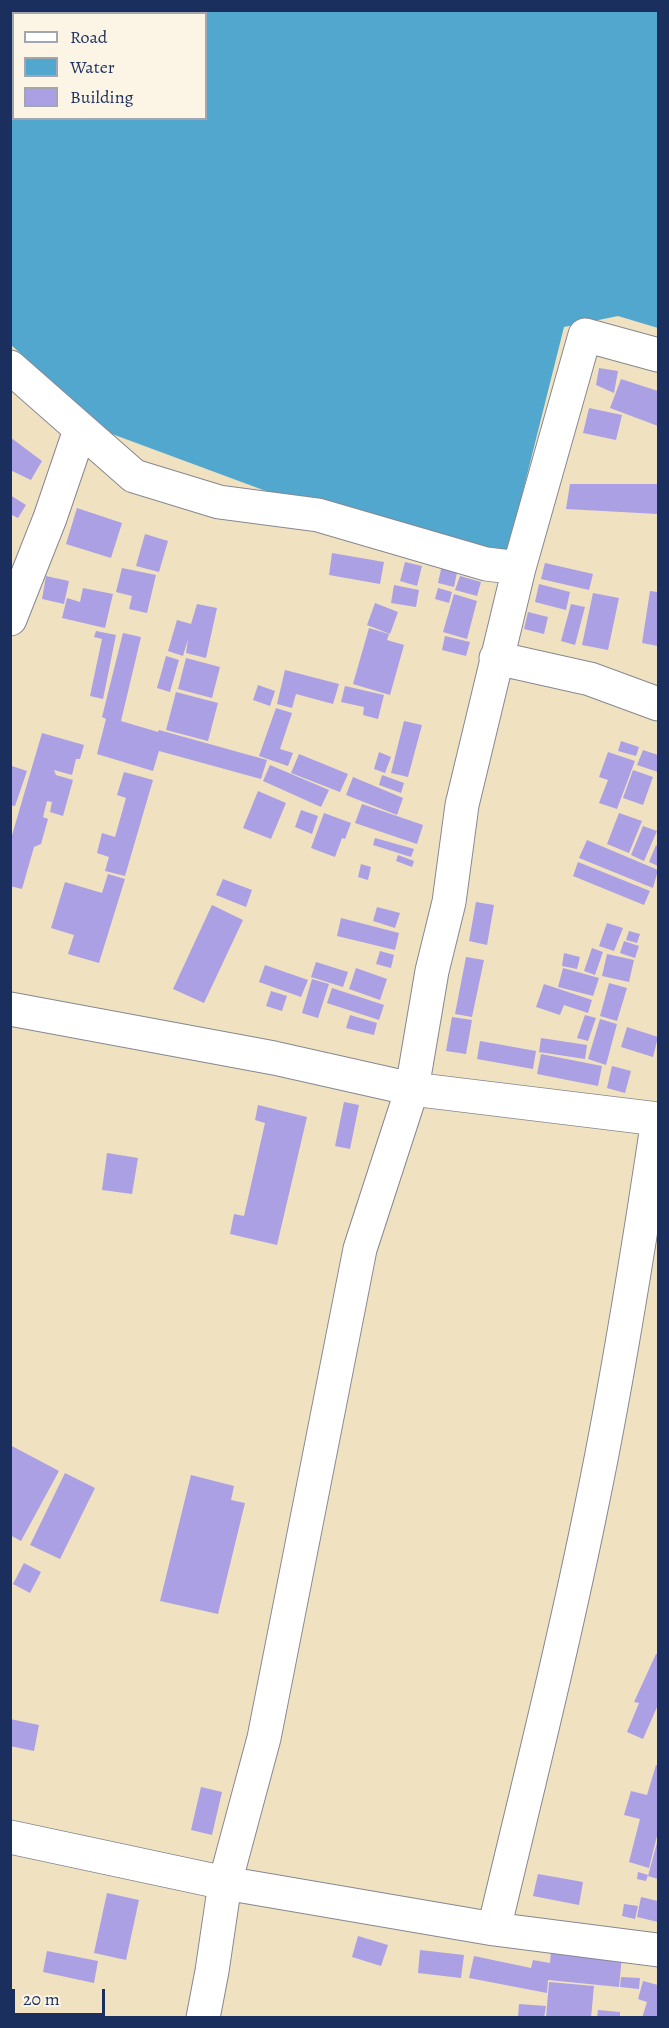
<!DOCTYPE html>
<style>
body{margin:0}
#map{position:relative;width:669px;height:2028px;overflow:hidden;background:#f0e1c1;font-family:Alegreya,serif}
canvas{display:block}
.frame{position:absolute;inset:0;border:12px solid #1b2f5e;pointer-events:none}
.legend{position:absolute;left:12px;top:12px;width:195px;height:108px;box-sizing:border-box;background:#fcf5e5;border:2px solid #a2a6af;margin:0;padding:8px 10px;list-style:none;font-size:18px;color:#1b2f5e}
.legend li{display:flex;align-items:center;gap:12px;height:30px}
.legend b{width:30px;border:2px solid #a2a6af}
.scale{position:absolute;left:12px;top:1989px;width:93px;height:27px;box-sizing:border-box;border:3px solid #1b2f5e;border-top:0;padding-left:8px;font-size:18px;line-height:21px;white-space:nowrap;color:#1b2f5e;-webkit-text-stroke:4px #fcf5e5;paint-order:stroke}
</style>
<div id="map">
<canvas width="669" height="2028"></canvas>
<div class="frame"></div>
<ul class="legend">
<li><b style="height:8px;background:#fff"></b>Road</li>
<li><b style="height:16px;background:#51a7cd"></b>Water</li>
<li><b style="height:16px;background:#aba0e4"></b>Building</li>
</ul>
<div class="scale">20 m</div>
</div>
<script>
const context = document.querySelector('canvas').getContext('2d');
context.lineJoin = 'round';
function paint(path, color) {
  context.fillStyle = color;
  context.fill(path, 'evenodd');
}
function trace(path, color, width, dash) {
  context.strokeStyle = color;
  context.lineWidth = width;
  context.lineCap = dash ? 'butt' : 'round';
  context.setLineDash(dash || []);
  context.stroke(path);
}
paint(new Path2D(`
 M11,11H658V328L618,316L564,327L506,559L274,494L112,434L11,345ZM14,14H206V118H14Z`), '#51a7cd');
paint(new Path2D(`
 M599,368L618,371L614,393L596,385Z
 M621,379L658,391V426L610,408Z
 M589,408L622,415L616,440L583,433Z
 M10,437L42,461L31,480L10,470Z
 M570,484H658V514L566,509Z
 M10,495L26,505L18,518L10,514Z
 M77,508L122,523L111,558L66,544Z
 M145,534L168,541L159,572L136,566Z
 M332,553L384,562L380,584L329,575Z
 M443,560L459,563L454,587L438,583Z
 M405,562L422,566L417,586L400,581Z
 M545,563L593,574L589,590L541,579Z
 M122,568L156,575L147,613L129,609L132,596L116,592Z
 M46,576L69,581L64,604L42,599Z
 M460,576L481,582L477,596L455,590Z
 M539,584L570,592L566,610L535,602Z
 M394,585L419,590L416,607L391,603Z
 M83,588L113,594L105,628L62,618L67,598L80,602Z
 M438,588L452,592L449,603L435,599Z
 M650,591L658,592V646L642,643Z
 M593,593L619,598L608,650L582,645Z
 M454,594L477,601L467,639L443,632Z
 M375,603L398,612L390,634L367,625Z
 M197,604L217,608L206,658L186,653L188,639L183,656L168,651L177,620L191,624Z
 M571,604L585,607L575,645L561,641Z
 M528,612L548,617L544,634L524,629Z
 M369,628L389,634L387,640L404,645L390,695L353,684Z
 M96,631L116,635L103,699L90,696L102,639L94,637Z
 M123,633L141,637L121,721L158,732L159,730L267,760L261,779L159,751L153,771L97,754L106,719L102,717Z
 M445,636L470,642L466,656L442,650Z
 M166,656L179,660L170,692L157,688Z
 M186,658L220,667L212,698L178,689Z
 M285,670L339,684L333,704L296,694L292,708L277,704Z
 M258,685L275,691L270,706L253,700Z
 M345,686L384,695L378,719L363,715L364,707L341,702Z
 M176,692L218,703L208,741L166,730Z
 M276,708L292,713L280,749L293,753L288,766L259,756Z
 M404,721L422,725L408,777L391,773Z
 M42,733L84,745L80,759H76L72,775L54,770L56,775L73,780L63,816L50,812L52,802L47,801L43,817L48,819L41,844L34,847L22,889L10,886V842Z
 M621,741L639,747L636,756L618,751Z
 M643,750L658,755V772L637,765Z
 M379,752L391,757L385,773L374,769Z
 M608,752L635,761L617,809L599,803L608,780L599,777Z
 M299,754L348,774L340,792L291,773Z
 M270,765L329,790L321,807L263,781Z
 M12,766L27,771L15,806L10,805Z
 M633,770L653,777L643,805L623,798Z
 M124,772L153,780L125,876L105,871L109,857L97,853L102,833L115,837L126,798L117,795Z
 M382,775L404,783L401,793L379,785Z
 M353,777L403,798L397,815L346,795Z
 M258,791L286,803L271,839L243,828Z
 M362,804L423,825L417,844L355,823Z
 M301,810L318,816L312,834L295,827Z
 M324,813L351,823L345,839L342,838L335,857L311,848Z
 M619,813L642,821L629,853L607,844Z
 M643,826L657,831L644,861L631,855Z
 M375,838L414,849L411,857L373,845Z
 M587,840L658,870L653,888L579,858Z
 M656,845L658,847V866L649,862Z
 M398,855L414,861L412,867L396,861Z
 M578,862L650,891L644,905L573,876Z
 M361,864L371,867L368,880L358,877Z
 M108,874L125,879L99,963L68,954L74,935L51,928L65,882L102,893Z
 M223,879L252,890L246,907L216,895Z
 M476,902L494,905L487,945L469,941Z
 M212,905L243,920L204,1003L173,989Z
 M377,907L400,913L395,928L373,921Z
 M341,918L399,933L395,950L337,936Z
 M607,923L623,928L614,951L599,946Z
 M629,931L640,934L637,943L626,940Z
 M624,941L639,946L635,958L620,953Z
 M592,948L603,952L595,975L584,971Z
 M380,951L394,955L391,968L376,964Z
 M564,953L580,957L577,969L562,966Z
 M607,954L634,960L629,982L602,976Z
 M466,957L484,960L472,1017L455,1014Z
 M316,962L348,972L343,987L311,977Z
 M265,965L308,980L301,997L259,982Z
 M356,968L387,979L380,1000L349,989Z
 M563,968L599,978L593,996L558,987Z
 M312,979L329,984L318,1018L302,1013Z
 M609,983L627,988L617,1021L600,1016Z
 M544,984L592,1000L588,1013L564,1005L560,1015L536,1007Z
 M332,988L384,1005L379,1020L327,1003Z
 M271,991L287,996L282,1011L266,1006Z
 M350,1015L377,1023L374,1035L346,1028Z
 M585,1015L596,1018L588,1041L577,1038Z
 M452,1017L472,1020L466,1054L446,1051Z
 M600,1019L617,1024L606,1065L588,1059Z
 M627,1027L658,1037L653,1057L621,1047Z
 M541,1038L587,1045L585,1059L539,1052Z
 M480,1041L536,1051L533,1069L477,1059Z
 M541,1054L602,1066L598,1086L537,1074Z
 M612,1066L631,1071L625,1093L607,1088Z
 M344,1102L359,1105L350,1149L335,1146Z
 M258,1105L307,1117L277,1245L230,1234L234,1214L244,1216L265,1123L255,1120Z
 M107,1153L138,1158L132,1194L102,1190Z
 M10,1445L59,1471L21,1541L10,1535Z
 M65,1473L95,1488L60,1559L30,1545Z
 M191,1475L234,1486L231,1500L245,1503L218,1614L160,1601Z
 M24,1563L41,1572L30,1593L13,1584Z
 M656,1654H658V1705L643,1739L627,1732L639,1703L634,1702Z
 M10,1719L39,1725L34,1751L10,1746Z
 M656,1765L658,1766V1832L649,1868L629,1862L640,1819L624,1815L631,1791L647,1795Z
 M201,1787L222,1792L212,1835L191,1830Z
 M658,1839V1879L648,1876Z
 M638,1872L648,1875L646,1881L637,1879Z
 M538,1874L583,1882L579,1905L533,1896Z
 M107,1893L139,1900L126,1960L94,1953Z
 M641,1897L658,1901V1922L637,1917Z
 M624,1904L638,1906L635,1919L622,1916Z
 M358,1936L388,1945L381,1966L352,1957Z
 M420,1950L464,1955L461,1978L418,1973Z
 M551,1950L622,1956L619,1987L548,1980L547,1993L469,1978L474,1956L531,1968L533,1960L550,1963Z
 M47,1951L98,1961L94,1983L43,1972Z
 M621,1977L640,1978L639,1989L620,1987Z
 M643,1981L658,1985V2018H642L647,2002L638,1999Z
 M549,1982L594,1986L591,2018H546Z
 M519,2004L546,2006L544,2018H518Z
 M598,2010L620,2012V2018H597Z`), '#aba0e4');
const minor = new Path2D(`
 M10,367L134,476L219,502L318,515L486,564L519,568L462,805L449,902L432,971L412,1089L360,1249L264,1738L225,1883L212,1971L203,2018
 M519,568L585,335L658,355
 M10,619L50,518L80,430
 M496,658L590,679L658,704
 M10,1009L274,1058L412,1089L658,1119C639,1246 619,1373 593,1499C564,1643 528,1786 494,1929
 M10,1837L225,1883L494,1929L658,1950`);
trace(minor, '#868890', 35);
trace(minor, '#fff', 33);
</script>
